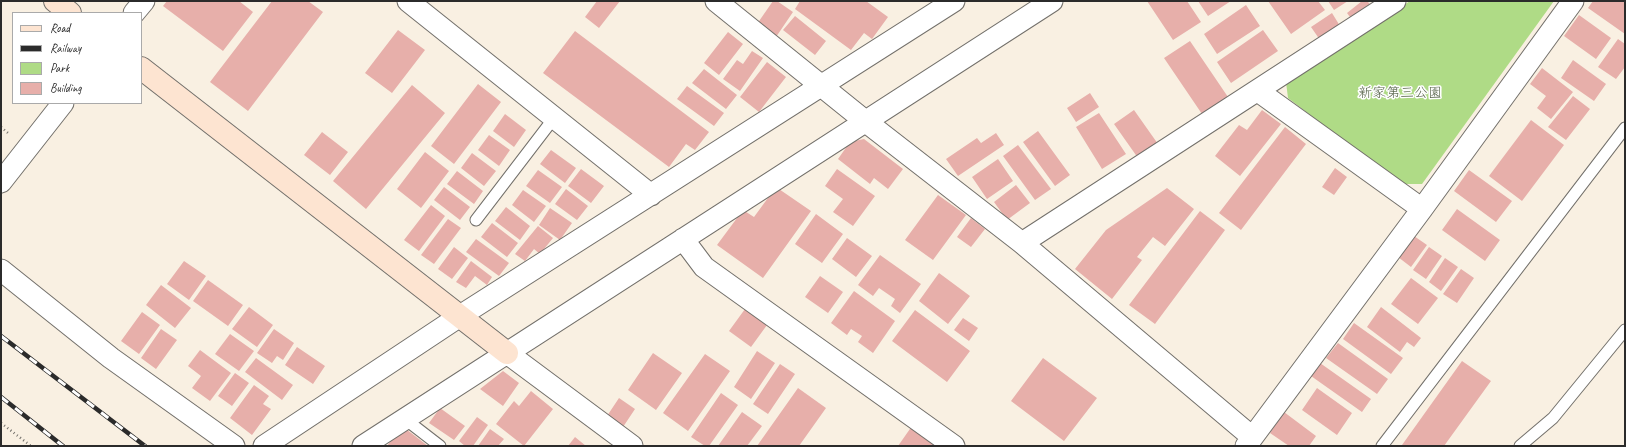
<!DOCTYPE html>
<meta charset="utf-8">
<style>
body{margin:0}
#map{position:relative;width:1626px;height:447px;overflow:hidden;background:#f9f0e2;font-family:Caveat,sans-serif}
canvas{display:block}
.frame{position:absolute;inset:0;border:2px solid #2b2b2b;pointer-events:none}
.legend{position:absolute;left:12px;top:12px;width:130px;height:92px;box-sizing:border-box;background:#fff;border:1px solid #aaa;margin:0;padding:5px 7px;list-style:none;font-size:12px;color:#2b2b2b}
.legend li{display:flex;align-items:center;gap:8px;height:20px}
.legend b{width:20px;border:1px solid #aaa}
</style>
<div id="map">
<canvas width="1626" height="447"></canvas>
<div class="frame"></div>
<ul class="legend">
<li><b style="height:5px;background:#fde4d1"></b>Road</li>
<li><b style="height:5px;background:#2b2b2b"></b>Railway</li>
<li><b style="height:11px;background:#afdb86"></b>Park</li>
<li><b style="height:11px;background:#e7afaa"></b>Building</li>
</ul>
</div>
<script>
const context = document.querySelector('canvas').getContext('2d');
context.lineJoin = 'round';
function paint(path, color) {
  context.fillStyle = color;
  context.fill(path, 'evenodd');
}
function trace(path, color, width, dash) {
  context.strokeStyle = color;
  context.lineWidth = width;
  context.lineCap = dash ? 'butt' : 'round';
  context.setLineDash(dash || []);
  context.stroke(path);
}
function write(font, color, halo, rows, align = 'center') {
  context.font = font + ' Caveat,"Klee One",sans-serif';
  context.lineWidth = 3;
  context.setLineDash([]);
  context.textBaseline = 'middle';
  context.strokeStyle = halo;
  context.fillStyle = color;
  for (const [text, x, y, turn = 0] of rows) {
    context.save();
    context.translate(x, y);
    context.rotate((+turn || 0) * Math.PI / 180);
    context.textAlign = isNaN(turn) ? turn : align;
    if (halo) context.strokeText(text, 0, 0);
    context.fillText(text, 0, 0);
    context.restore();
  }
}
paint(new Path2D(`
 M1410,1H1554L1422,184H1400L1288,98L1286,82Z`), '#afdb86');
paint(new Path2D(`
 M167,1H239L253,12L223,51L163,6Z
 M272,1H308L323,12L248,111L210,82Z
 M597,1H620L599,28L585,17Z
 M773,1H777L793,12L776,37L757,24Z
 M800,1H866L888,17L872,39L864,33L851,50L795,9Z
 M1147,1H1187L1201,22L1173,40Z
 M1198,1H1231L1208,16Z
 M1268,1H1318L1325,10L1291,34Z
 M1328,1H1348L1334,10Z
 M1362,1H1367L1372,6L1353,21L1347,13Z
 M1593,1L1625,2V34L1588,8Z
 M1246,5L1260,26L1217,54L1204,34Z
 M1332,13L1340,26L1320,40L1311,27Z
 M1579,15L1611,38L1596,59L1564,36Z
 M795,16L826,41L815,55L783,30Z
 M398,30L425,50L392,93L365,73Z
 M1263,30L1278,51L1231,83L1217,62Z
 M575,31L709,132L695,150L686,144L669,167L543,73Z
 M728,32L743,44L719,75L704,63Z
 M1618,39L1625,44V67L1616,79L1598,67Z
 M1190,41L1228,97L1202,114L1164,58Z
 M752,51L763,58L740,91L723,79L737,60L743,64Z
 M1573,60L1606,84L1594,101L1561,78Z
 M767,62L786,77L759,112L740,97Z
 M1542,68L1573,92L1551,119L1537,108L1546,96L1530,84Z
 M704,69L737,95L726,109L692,83Z
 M478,84L501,102L454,164L431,146Z
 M412,85L445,113L366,209L333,181Z
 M687,86L724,113L714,126L677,99Z
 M1090,93L1099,107L1076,122L1067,108Z
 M1573,96L1590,109L1566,140L1548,127Z
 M1134,110L1158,144L1138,158L1114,124Z
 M1262,110L1281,124L1240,176L1215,156L1239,125L1247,130Z
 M1099,113L1126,154L1102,169L1076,127Z
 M505,114L526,130L514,147L493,131Z
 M1531,120L1564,145L1522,201L1489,176Z
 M1285,127L1306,144L1241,230L1219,213Z
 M1038,131L1070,175L1055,186L1023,142Z
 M322,132L348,152L330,175L304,155Z
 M996,133L1004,145L958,176L946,159L977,138L981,143Z
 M489,135L510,150L499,166L478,150Z
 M864,139L903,169L888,189L874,178L870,184L838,159L850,142Z
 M1018,145L1051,189L1035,200L1003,156Z
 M551,150L576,168L565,183L540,164Z
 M425,152L449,171L421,208L397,189Z
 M472,153L496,171L484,186L461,168Z
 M998,159L1013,181L987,199L972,177Z
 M1335,168L1347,177L1334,195L1322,187Z
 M581,169L604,186L591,203L568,186Z
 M837,169L875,196L853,226L833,212L843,199L825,186Z
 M538,170L562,187L550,203L526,186Z
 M1469,170L1512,201L1496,222L1454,191Z
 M457,171L483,191L474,204L447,184Z
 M1016,185L1030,203L1007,220L994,202Z
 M444,187L470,207L460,220L434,200Z
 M776,187L811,211L763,278L717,245L743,210L754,217Z
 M1167,188L1194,209L1165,246L1153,237L1137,257L1142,260L1112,299L1075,269L1106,230Z
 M566,189L588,206L577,220L555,204Z
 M523,190L546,206L534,222L512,205Z
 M938,195L966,215L933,260L905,240Z
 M431,205L445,216L419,251L404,240Z
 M506,207L530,226L520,240L495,221Z
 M550,208L572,223L560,240L539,225Z
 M1457,209L1500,240L1485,261L1442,230Z
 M1200,211L1225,230L1155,324L1129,305Z
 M816,214L843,234L822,263L795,244Z
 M971,218L985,229L971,247L957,237Z
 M448,219L461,228L434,264L421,255Z
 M492,223L518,243L507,257L481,237Z
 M538,226L553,238L540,254L534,249L525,261L515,254Z
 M1414,236L1427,245L1411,267L1398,257Z
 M847,238L872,256L856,277L832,259Z
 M476,239L509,263L499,276L466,252Z
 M454,247L468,258L452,279L438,269Z
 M1429,247L1442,256L1426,279L1413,270Z
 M880,255L921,284L900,313L891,306L895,299L879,288L873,296L858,285Z
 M1445,258L1458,267L1441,291L1429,282Z
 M184,261L206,276L189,300L167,284Z
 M471,261L492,277L487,285L475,276L466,288L456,282Z
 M1461,269L1474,278L1457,303L1443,294Z
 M939,273L970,296L948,324L919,301Z
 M820,276L843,292L828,313L805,297Z
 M1411,278L1438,298L1418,324L1391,304Z
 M208,280L243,305L228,326L193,301Z
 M161,285L191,308L175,328L146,305Z
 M854,291L895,321L873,353L858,342L862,336L851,329L847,335L831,323Z
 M249,307L273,325L257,347L232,329Z
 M1381,307L1421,338L1414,347L1407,342L1400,352L1367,327Z
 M745,309L767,325L751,347L729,331Z
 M915,310L970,351L947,382L892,341Z
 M142,312L160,325L139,354L121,341Z
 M963,318L978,328L969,341L954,330Z
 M1354,323L1403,358L1391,374L1343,339Z
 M161,329L177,340L156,369L141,358Z
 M274,329L294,343L283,360L277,356L272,363L257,353Z
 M230,334L254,351L239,371L215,354Z
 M1338,343L1388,379L1377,394L1326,358Z
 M297,347L325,366L313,384L285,365Z
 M200,350L231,373L210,401L192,388L201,376L188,366Z
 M757,351L775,363L751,399L734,387Z
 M653,353L682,373L656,410L628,390Z
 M705,354L730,371L688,431L663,413Z
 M256,358L293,385L282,400L245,372Z
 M1043,358L1097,398L1064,441L1011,401Z
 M1462,361L1491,381L1444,446H1403L1402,445Z
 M1320,363L1371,399L1362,412L1311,376Z
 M780,364L795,374L768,414L753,404Z
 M503,371L519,383L503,406L480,389Z
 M235,373L249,383L232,406L218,396Z
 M254,385L269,396L263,404L271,409L252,435L230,418Z
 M798,388L826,408L799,446H757Z
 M1317,388L1352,413L1337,435L1302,410Z
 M531,391L553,409L524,446L496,424L514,401L519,406Z
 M721,393L738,405L709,446H705L691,437Z
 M619,398L635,409L623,427L607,416Z
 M440,408L465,426L454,440L429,423Z
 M742,412L762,426L747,446H718Z
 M1284,412L1316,436L1309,446H1289L1270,433Z
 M477,417L488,425L473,446H465L459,441Z
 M402,426L428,446H387Z
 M912,426L934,443L932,446H898Z
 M490,429L504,439L498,446H478Z
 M575,437L586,446H568Z`), '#e7afaa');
const lane = new Path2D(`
 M476,220L554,118
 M405,419L440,446
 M1382,446L1625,128
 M1520,446L1553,418L1625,330`);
const street = new Path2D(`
 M408,1L651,195
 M716,1L865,121L1022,243L1252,437
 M134,13L144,1
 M1258,91L1422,209
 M1,182L63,103
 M683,239L704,267L954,446
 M1022,243L1395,1
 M1,270L111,358L234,446
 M507,353L632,446
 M264,446L460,316L954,1
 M363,446L1052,1
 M1246,446L1422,209L1573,1`);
const secondary = new Path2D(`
 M55,1L70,13
 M141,68L507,353`);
trace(lane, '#73706b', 13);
trace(street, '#73706b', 23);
trace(secondary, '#73706b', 24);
trace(new Path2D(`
 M1,127L8,133
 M1,423L31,446`), '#73706b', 2.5, [1, 3]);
trace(lane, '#fff', 11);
trace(street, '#fff', 21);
trace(secondary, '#fde4d1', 22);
const rail = new Path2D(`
 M1,336L145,446
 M1,397L63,446`);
trace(rail, '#2b2b2b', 4.5);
trace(rail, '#fff', 3, [9]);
write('14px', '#536046', '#fff', [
 ["新家第三公園",1400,93]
]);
</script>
